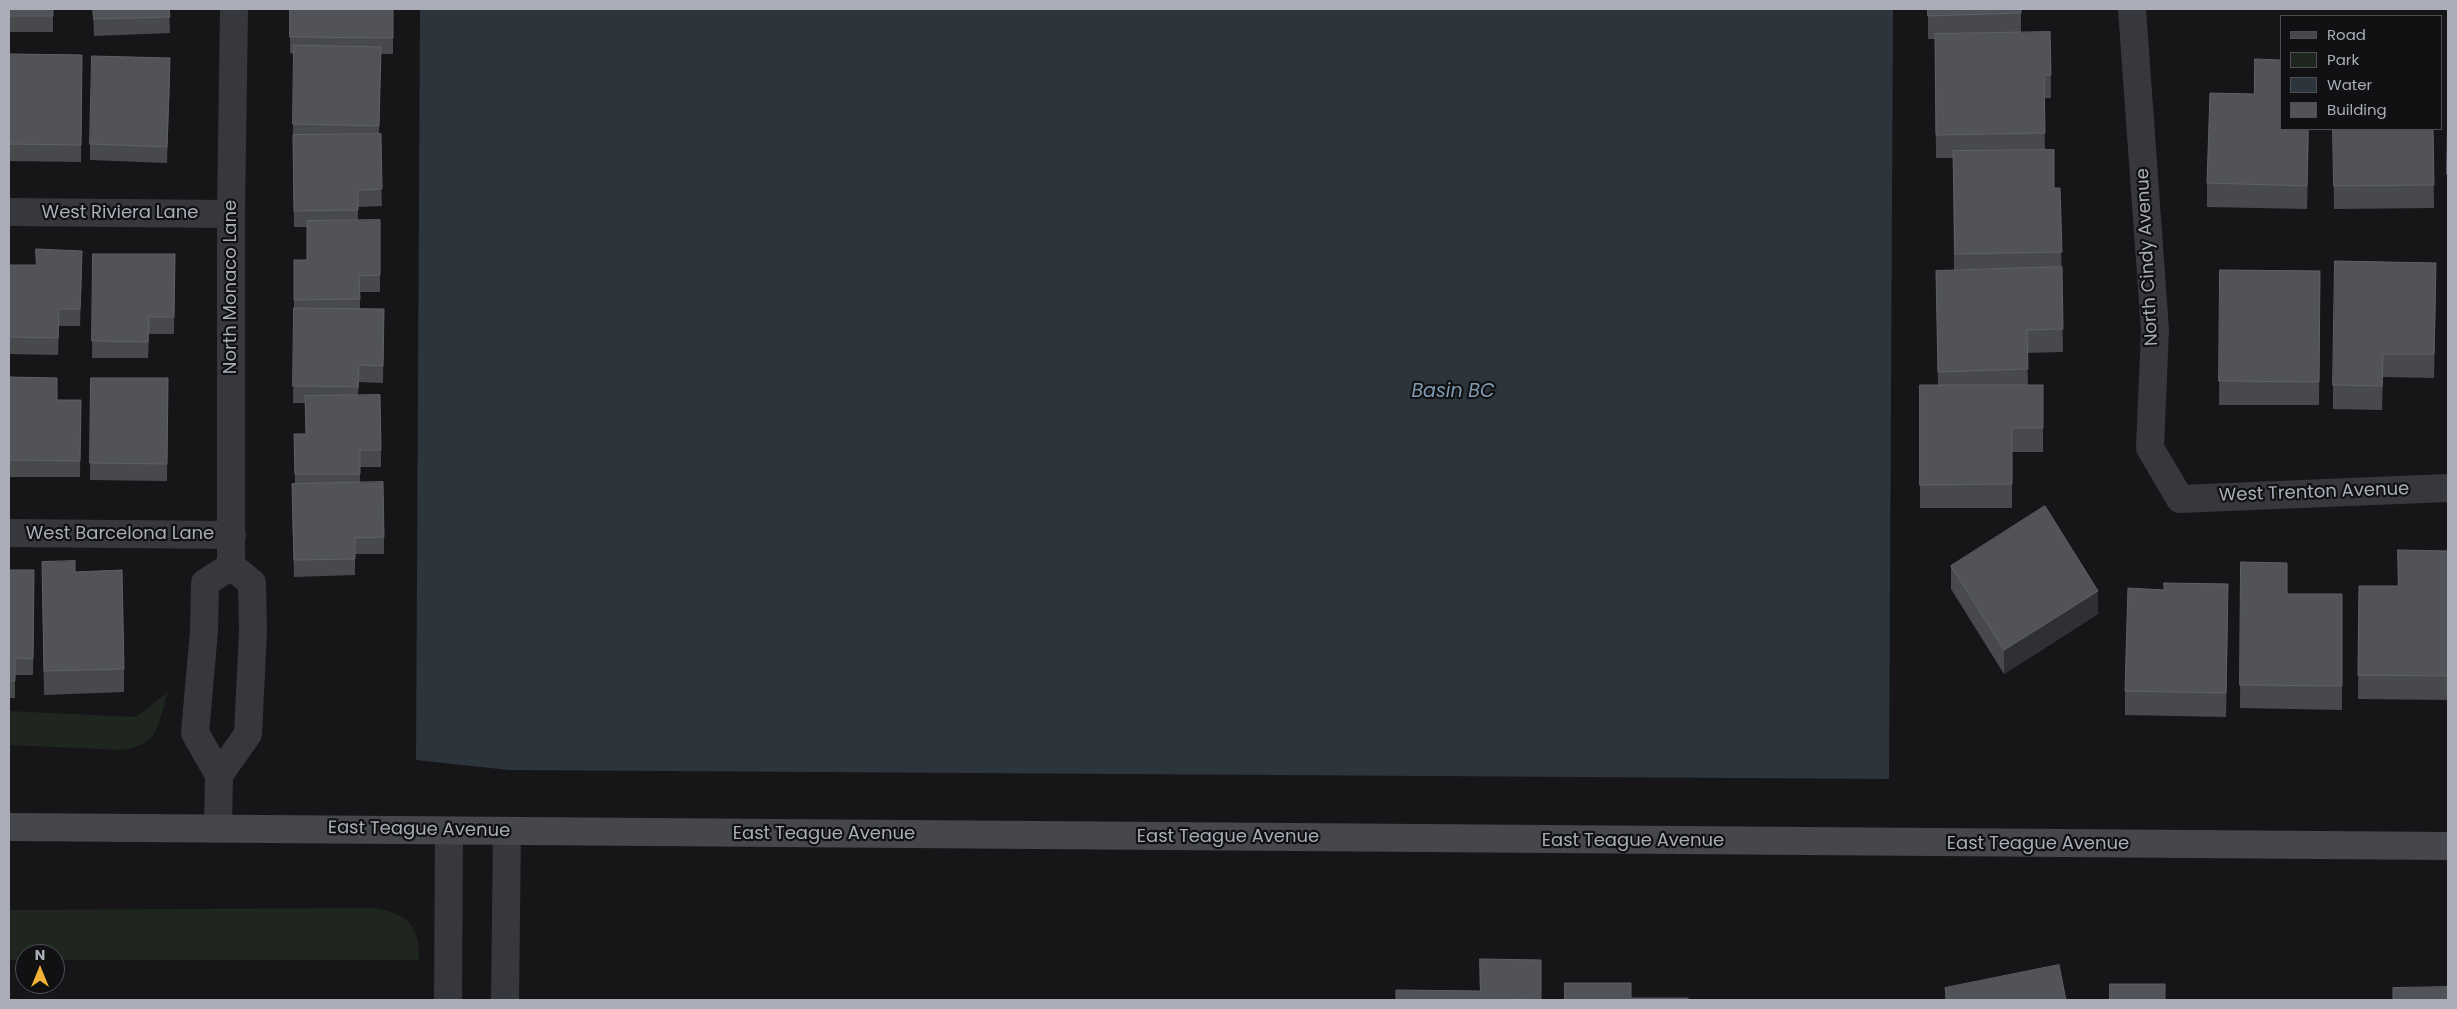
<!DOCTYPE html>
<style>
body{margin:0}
#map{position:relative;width:2457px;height:1009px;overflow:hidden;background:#161618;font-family:Poppins,sans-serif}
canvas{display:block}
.frame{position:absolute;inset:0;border:10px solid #a8adb8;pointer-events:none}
.legend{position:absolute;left:2280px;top:15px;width:162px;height:115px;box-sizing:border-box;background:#111113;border:1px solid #4d4f55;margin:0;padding:6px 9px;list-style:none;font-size:15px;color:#a8adb8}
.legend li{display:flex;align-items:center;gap:10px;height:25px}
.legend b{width:25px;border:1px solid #4d4f55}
.north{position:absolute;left:15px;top:944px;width:50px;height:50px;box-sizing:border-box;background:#111113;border:1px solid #4d4f55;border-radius:50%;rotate:0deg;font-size:14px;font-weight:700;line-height:20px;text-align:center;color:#a8adb8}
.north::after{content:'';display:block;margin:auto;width:18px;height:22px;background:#f2b134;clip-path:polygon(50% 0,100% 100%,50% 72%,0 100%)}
</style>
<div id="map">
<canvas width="2457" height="1009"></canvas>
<div class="frame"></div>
<ul class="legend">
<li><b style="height:6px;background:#45474d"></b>Road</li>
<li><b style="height:14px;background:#1e261f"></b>Park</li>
<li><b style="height:14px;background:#2c353c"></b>Water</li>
<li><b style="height:14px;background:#525359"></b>Building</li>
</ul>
<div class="north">N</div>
</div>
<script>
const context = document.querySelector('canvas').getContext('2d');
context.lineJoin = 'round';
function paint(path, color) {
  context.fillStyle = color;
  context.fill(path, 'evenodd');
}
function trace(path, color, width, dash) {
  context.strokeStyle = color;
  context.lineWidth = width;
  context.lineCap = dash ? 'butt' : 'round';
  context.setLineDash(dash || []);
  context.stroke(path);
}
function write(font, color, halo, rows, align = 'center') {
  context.font = font + ' Poppins,sans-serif';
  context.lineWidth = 4.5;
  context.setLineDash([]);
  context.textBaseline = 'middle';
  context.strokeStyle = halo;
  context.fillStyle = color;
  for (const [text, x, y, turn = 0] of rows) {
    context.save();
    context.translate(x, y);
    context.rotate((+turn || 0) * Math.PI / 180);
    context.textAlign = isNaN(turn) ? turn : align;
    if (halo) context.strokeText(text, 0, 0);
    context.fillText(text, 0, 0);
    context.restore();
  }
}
paint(new Path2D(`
 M168,692C157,723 162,744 122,750L9,745V711L136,717Z
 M374,908C409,914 419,925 419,960H55V954H25V960H9V910Z`), '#1e261f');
paint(new Path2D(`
 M420,9H1893L1889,779L509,770L416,760Z`), '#2c353c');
trace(new Path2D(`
 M2132,9L2155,330L2150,448L2180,499L2448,488
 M9,212L231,214
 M9,533L232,535
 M231,566V214L234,9
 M219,775L248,734L253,631L252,583L231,566
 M218,828L219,775L195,733L204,631L205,583L231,566
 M448,1000L449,831
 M505,1000L507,831`), '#37383d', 28);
trace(new Path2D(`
 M9,827L2448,846`), '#45474d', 28);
paint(new Path2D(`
 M9,9H53V32H9Z
 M93,9H169L170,33L94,36Z
 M290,9H393V54H381L379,134L382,206L358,207V221L380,220V292H360V309H384L383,383L359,382L358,395L381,450V467H360V483L384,537V554H355V575L294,577L292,501L295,484L294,434H306L305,403H293L294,308V260H307V227H294L293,124L294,54L290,53Z
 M1928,9H2021V33L2050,32L2051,98H2044L2045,150L2054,188H2060L2063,352L2027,353L2028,385H2043V452H2012V508H1920V385H1938L1936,271L1954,270L1953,158H1936L1935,39H1928Z
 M9,54L82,55L81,162L9,161Z
 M170,75L167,163L90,160V144Z
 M2448,98V198H2447Z
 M2281,129H2309L2307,209L2207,207V183Z
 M2333,129H2433L2434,208L2334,209Z
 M93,254H175L174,334H149L148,358H92Z
 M9,265L82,267L80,326H59L58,355L9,354Z
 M2220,270L2320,271L2319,405H2219Z
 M2436,286L2434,378L2383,377L2382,410L2333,409V385Z
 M9,377L57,400H81L80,477H9Z
 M91,378H168L167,481L90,480Z
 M2448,551V700L2358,699L2359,586H2398Z
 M42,562L75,572L124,669V692L44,695Z
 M2241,562L2287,594H2342V710L2240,708Z
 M1951,566L2098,614L2004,674L1951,589Z
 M9,570H34L33,675H15V698H9Z
 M2228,608L2226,717L2125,715V691Z
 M1541,960V1000H1396L1480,991Z
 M1945,988L2066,1000H1945Z`), '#47494d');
paint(new Path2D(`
 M170,58V75L167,163V147Z
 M2308,129H2309L2307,209V186Z
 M82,251V267L80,326V309Z
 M2436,263V286L2434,378V354Z
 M59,309V326L58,355V338Z
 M2228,584V608L2226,717V693Z
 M2098,591V614L2004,674V650Z`), '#2f3033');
const building = new Path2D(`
 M9,9H53V16H9Z
 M93,9H169L170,17L94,19Z
 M290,9H393V38L290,37Z
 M1928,9H2021V13L1928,16Z
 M2050,32L2051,75H2044L2045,133L1936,135L1935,34Z
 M294,45L381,47L379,126L293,124Z
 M9,54L82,55L81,145L9,144Z
 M92,56L170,58L167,147L90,144Z
 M2255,59L2281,60V129H2308L2307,186L2207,183L2210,93L2254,94Z
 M2448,98V174H2447Z
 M2333,129H2433L2434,185L2334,186Z
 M381,134L382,189L358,190V210L294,211L293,135Z
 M2054,150V188H2060L2062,252L1955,254L1953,151Z
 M380,220V275L359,276L360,299L294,300V260H307V221Z
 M36,249L82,251L80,309H59L58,338L9,337V265H36Z
 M93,254H175L174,317H149L148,342L92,341Z
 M2335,261L2436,263L2434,354H2383L2382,386L2333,385Z
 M2062,267L2063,329L2027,330L2028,369L1938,372L1936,271Z
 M2220,270L2320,271L2319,382L2219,381Z
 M294,308L384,309L383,366L359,365L358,387L293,386Z
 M9,377L57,378V400H81L80,461L9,460Z
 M91,378H168L167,464L90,463Z
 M1920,385H2043V428H2012V484L1920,485Z
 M380,395L381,450H360V474H295L294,434H306L305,396Z
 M383,482L384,537L355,538V559L294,560L292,484Z
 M2045,506L2098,591L2004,650L1951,566Z
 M2398,550L2448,551V676L2358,675L2359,586H2398Z
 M75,561V572L122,570L124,669L44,671L42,562Z
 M2241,562L2287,563V594H2342V686L2240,685Z
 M9,570H34L33,659L15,658V681H9Z
 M2164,583L2228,584L2226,693L2125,691L2128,588L2164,590Z
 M1480,959L1541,960V1000L1515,999V1000H1396V990L1480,991Z
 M2059,965L2066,1000H1948L1945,988Z
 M1565,983H1631V998H1688V1000H1565Z
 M2110,984H2165V1000H2110Z
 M2448,987V1000H2393V988Z`);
paint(building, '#525359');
trace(building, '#5f6168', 1);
write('18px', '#a8adb8', '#111113', [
 ["West Riviera Lane",120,213],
 ["North Cindy Avenue",2148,257,-93],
 ["North Monaco Lane",231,287,-90],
 ["West Trenton Avenue",2314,493,-2],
 ["West Barcelona Lane",120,534],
 ["East Teague Avenue",419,830,1],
 ["East Teague Avenue",824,834],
 ["East Teague Avenue",1228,837],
 ["East Teague Avenue",1633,841],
 ["East Teague Avenue",2038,844]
]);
write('italic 19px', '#7f9bb3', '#111113', [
 ["Basin BC",1453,392]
]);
</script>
